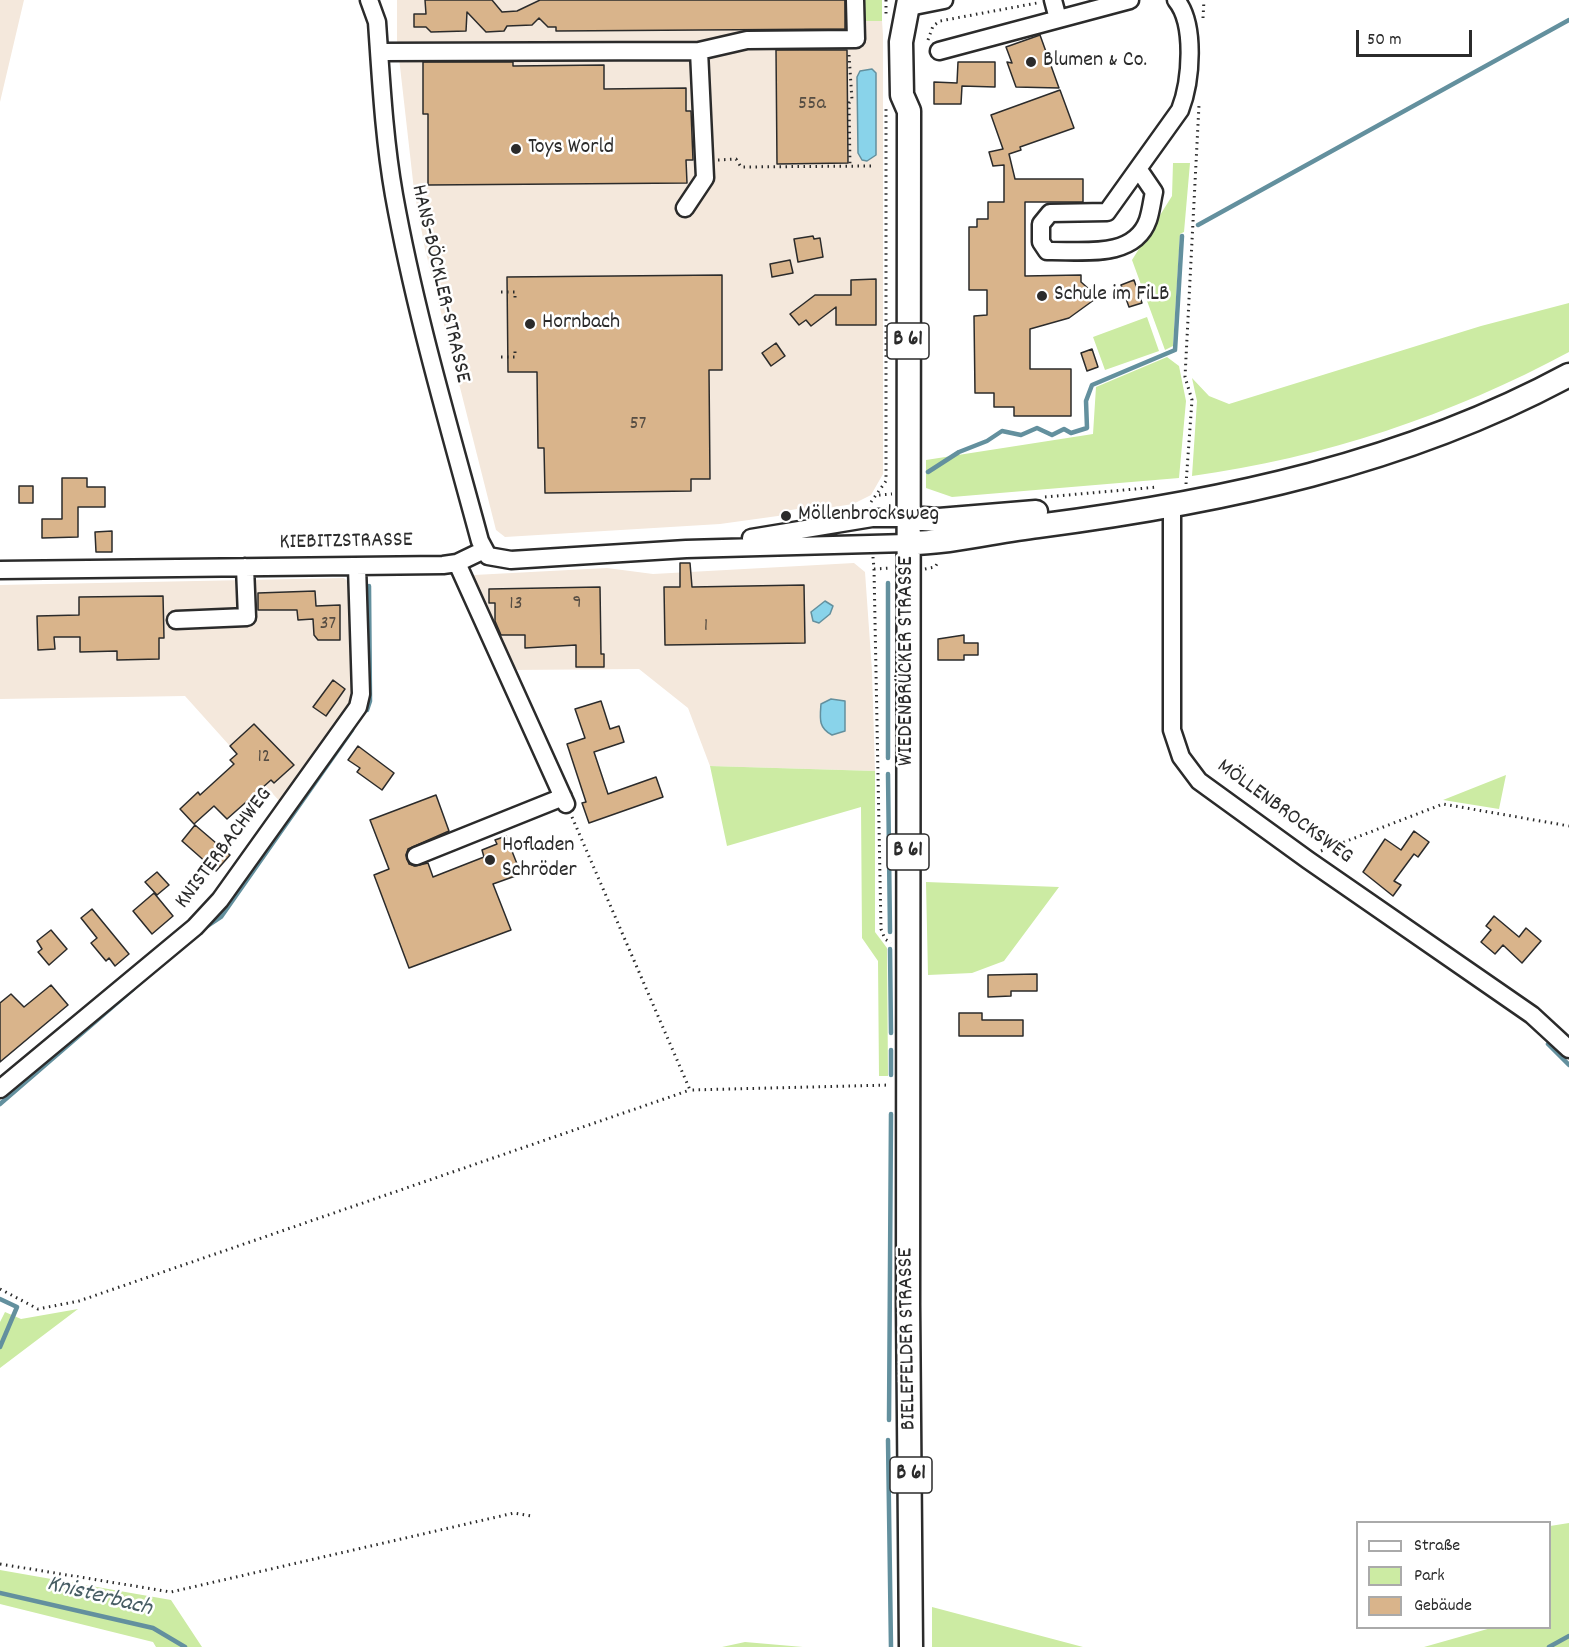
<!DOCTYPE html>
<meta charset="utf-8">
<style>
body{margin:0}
#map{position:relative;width:1569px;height:1647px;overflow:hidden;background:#fff;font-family:Dekko,sans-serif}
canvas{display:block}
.legend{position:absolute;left:1356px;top:1521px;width:195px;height:108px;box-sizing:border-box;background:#fff;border:2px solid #aaa;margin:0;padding:8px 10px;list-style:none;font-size:18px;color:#2b2b2b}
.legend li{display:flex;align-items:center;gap:12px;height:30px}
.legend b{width:30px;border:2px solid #aaa}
.scale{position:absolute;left:1356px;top:30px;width:116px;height:27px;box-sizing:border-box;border:3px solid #2b2b2b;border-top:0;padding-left:8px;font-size:18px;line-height:21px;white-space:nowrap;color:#2b2b2b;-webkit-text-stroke:4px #fff;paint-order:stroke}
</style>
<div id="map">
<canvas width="1569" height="1647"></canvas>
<ul class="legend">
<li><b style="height:8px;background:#fff"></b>Straße</li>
<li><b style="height:16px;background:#cceba3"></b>Park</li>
<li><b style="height:16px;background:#d9b48b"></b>Gebäude</li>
</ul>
<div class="scale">50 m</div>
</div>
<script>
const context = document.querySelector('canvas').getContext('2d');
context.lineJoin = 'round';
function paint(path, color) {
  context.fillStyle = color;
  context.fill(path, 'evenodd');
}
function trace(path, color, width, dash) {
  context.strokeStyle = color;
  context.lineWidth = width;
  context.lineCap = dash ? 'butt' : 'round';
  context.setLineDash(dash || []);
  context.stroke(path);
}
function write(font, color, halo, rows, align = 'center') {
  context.font = font + ' Dekko,sans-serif';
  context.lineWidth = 5;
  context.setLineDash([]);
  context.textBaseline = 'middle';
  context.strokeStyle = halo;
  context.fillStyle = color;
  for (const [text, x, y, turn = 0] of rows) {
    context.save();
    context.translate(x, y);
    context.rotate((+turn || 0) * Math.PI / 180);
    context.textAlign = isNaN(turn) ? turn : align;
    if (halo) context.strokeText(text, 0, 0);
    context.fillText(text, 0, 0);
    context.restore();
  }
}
paint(new Path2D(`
 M0,0H24L0,102Z
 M397,0H862L863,21H882L883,35V474L871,495L853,504L797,513V509L785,511V515L720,524L505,537L496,530L425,249L414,190L397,40Z
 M854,563L865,572L872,671L875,771L710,766L688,708L639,669L511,670L471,583L474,575L607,568L653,574Z
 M344,578L353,586V704L282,804L185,696L0,699V585Z`), '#f4e8dc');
paint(new Path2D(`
 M862,0H882V21H863Z
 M1173,163H1190L1184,232L1180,234L1173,346L1165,350L1132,260L1172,196Z
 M1569,303V352C1452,415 1323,458 1192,476L1197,401L1192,378L1209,396L1229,404L1481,326Z
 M1147,317L1159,351L1105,370L1093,337Z
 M1167,357L1179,366L1186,401L1179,478L952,497L926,488V460L1093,434L1096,387Z
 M710,766L875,771V932L887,948L888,1076H879L878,961L862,938L861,807L727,846Z
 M1506,775L1499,809L1443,800Z
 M926,882L1059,887L1004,961L972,973L928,975Z
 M78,1309L0,1368V1322L5,1312L21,1319Z
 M1569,1523V1647H1424L1491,1628H1550V1526Z
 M0,1570L171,1600L202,1647H156L153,1642L0,1604Z
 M932,1607L1083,1647H932Z
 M745,1642L803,1647H722Z`), '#cceba3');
const water = new Path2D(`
 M872,69L876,73V155L867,161L862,160L858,153L857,77L860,71Z
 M825,601L833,606L830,614L819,623L813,621L811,612Z
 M831,699L845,701V731L832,735C818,728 820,718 821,704Z`);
paint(water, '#89d3ea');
trace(water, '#63909e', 1.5);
trace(new Path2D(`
 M1198,225L1569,20
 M928,472L959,452L987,441L1002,431L1021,435L1037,428L1052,435L1064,429L1071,433L1087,428L1086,401L1092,385L1175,350L1182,236
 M888,583V758
 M367,710L370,701L369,586
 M888,774L890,932
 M203,929L221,917L352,730
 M890,949L891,1033
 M1548,1044L1569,1065
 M891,1050V1075
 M0,1104L133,989
 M0,1299L17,1307L0,1347
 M889,1420L891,1114
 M888,1440L891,1647
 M0,1593L153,1628L185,1647
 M1549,1647L1569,1636`), '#63909e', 4.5);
const building = new Path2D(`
 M425,0H492L502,12L517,11L540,0H845V29L556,31V27H548L539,18L532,25L507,26L504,31L486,32L467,12L466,31L431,32L426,27H414V14H426Z
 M1040,35L1059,88L1016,87L1007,62L1012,63L1006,47Z
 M776,50H847L848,163L777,164Z
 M423,62H513V66L604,65V89L686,88V111H691L693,160H686L687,183L428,185V114H423Z
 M958,62H995V87L962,86L961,104H934V82L957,83Z
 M1060,90L1074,128L1020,147L1021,150L1009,154L1015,179H1083V202H1025V276L1081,275V282L1098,297L1069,318L1030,329V369H1071V416H1014V407H994V393H975L974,316L987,315V290H969V227H977V219H988V202H1004V165L993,166L989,152L1003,149L991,115Z
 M813,236L814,239L820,238L823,257L798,262L794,239Z
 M790,260L793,273L772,277L770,264Z
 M722,275V370H709L710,479H691V491L545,493L544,448H538L537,372H508L507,277Z
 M876,279V325H836V307L811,326L806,320L799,325L790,314L815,295H851V280Z
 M1134,280L1142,303L1129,307L1121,285Z
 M776,343L785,356L771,366L762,353Z
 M1092,349L1098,367L1087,371L1081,353Z
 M62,478H87V487H105V507H78V537L42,538V519H62Z
 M19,486H33V503H19Z
 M112,531V552H96L95,532Z
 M680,563H690L692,587L804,585L805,643L665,645L664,587H680Z
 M600,587L601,654H604V667H576V645L525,648V635H501L495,621V603H489V589Z
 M315,591L316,606L340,605V640H318L314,635L313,619L298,620L297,610H258V593Z
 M163,596L164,638H159V659L117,660V651L80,652V637H54L55,649L38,650L37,616L79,615V597Z
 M964,635V643H978V655H964V660H938V639Z
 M333,680L345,689L326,716L313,707Z
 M601,701L610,729L619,726L624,742L594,752L608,794L656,777L663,797L589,823L582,803L586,802L567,744L585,738L575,709Z
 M254,724L294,765L274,783L271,780L227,819L214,806L194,824L180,809L198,792L200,795L234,764L230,760L237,754L230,746Z
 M358,746L394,773L382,790L357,772L360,768L348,760Z
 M436,795L449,831L408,849L406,855L409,864L415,866L428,863L433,877L484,857L482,850L497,844L495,840L506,836L521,874L493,884L511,930L409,968L374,875L389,869L370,820Z
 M195,825L230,855L216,871L182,841Z
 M1414,831L1429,842L1418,857L1414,854L1394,881L1401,885L1393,896L1363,872L1385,839L1401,850Z
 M157,872L169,885L157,895L145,882Z
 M154,893L173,916L152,934L133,911Z
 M92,909L129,954L115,966L109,958L106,961L91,943L97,938L81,918Z
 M1494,916L1519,937L1526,928L1541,941L1522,963L1503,945L1495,954L1481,942L1491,930L1486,926Z
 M51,930L67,949L49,965L38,952L42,949L37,941Z
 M1037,974V991H1011V996L988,997V975Z
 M51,985L68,1005L0,1062V1003L11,994L24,1007Z
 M959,1013H982V1020H1023V1036H959Z`);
paint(building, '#d9b48b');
trace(building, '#2b2b2b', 1.5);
const minor = new Path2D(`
 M369,0L377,22C381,79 384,138 394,195C415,312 449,426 480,541L488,556L511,560L686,549L907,543
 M1053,0L1058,19
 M909,7L944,0
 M699,51L747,40L856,39L855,0
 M939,51L1130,0
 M379,52L699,51L705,178L685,208
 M1139,170L1154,192C1152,201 1151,211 1148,220C1134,260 1080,250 1047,251L1041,242V224L1050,213L1107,212L1180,110C1191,82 1196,24 1176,0
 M1172,506V730L1181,757L1199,781L1308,860L1532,1015L1569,1049
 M751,538L872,518H907
 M457,563L566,804
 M0,570L443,565L457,563L484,550
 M176,620L247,617L245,567
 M416,856L563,797
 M0,1089L195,927L220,900L358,707L361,694L357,566`);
const major = new Path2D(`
 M909,0L901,42L902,95L909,111L908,1303L911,1647
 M907,518L939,520L1036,512
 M907,543C952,543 994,531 1038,526C1222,502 1404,464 1569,375`);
trace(minor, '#2b2b2b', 21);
trace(major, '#2b2b2b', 27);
trace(new Path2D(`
 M886,0V15
 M1203,18L1204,0
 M928,40L933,26L940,21L1037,3
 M849,55L852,100L849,103L850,166
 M718,160L736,159L741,167L872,166
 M501,292H515V300
 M501,357H515V348
 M1186,484L1192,400L1185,377L1199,105
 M879,495L892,494
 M1045,497L1158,487
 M871,502L886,481V109
 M873,557L874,569L891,568
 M874,569L881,929L885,939L891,943
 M925,569L935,567L939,561
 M572,817L690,1090L890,1085
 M1321,851L1443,804L1569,826
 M0,1289L38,1309L79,1301L690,1090
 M0,1564L171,1592L514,1513L532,1516`), '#2b2b2b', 3, [1.5, 4.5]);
trace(minor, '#fff', 16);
trace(major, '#fff', 22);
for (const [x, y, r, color] of [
 [1031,62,6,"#2b2b2b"],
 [516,149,6,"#2b2b2b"],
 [1042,296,6,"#2b2b2b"],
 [530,324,6,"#2b2b2b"],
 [786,516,6,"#2b2b2b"],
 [490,860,6,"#2b2b2b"]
]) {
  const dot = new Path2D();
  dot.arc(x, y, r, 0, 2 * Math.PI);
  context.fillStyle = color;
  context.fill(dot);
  trace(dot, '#fff', 2);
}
write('20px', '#564d43', null, [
 ["55a",812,105],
 ["57",638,425],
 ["9",577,604],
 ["13",516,605],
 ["37",328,625],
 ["1",706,627],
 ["12",264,758]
]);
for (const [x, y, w] of [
 [908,341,42],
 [908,852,42],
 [911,1475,42]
]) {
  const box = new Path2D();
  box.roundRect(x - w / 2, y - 18, w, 36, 4.5);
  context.fillStyle = '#fff';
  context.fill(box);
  trace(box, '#2b2b2b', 1.5);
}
write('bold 21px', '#2b2b2b', null, [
 ["B 61",908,341],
 ["B 61",908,852],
 ["B 61",911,1475]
]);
write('22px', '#2b2b2b', '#fff', [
 ["Blumen & Co.",1043,62],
 ["Toys World",528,149],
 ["Schule im FiLB",1054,296],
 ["Hornbach",542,324],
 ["Möllenbrocksweg",798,516],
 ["Hofladen",502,847],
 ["Schröder",502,872]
], 'left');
write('22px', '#2b2b2b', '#fff', [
 ["HANS-BÖCKLER-STRASSE",439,284,77],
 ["KIEBITZSTRASSE",346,543,-1],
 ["WIEDENBRÜCKER STRASSE",908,661,-90],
 ["MÖLLENBROCKSWEG",1284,813,36],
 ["KNISTERBACHWEG",225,849,-53],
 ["BIELEFELDER STRASSE",909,1339,-91]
]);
write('italic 24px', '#475d64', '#fff', [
 ["Knisterbach",99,1598,14]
]);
</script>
